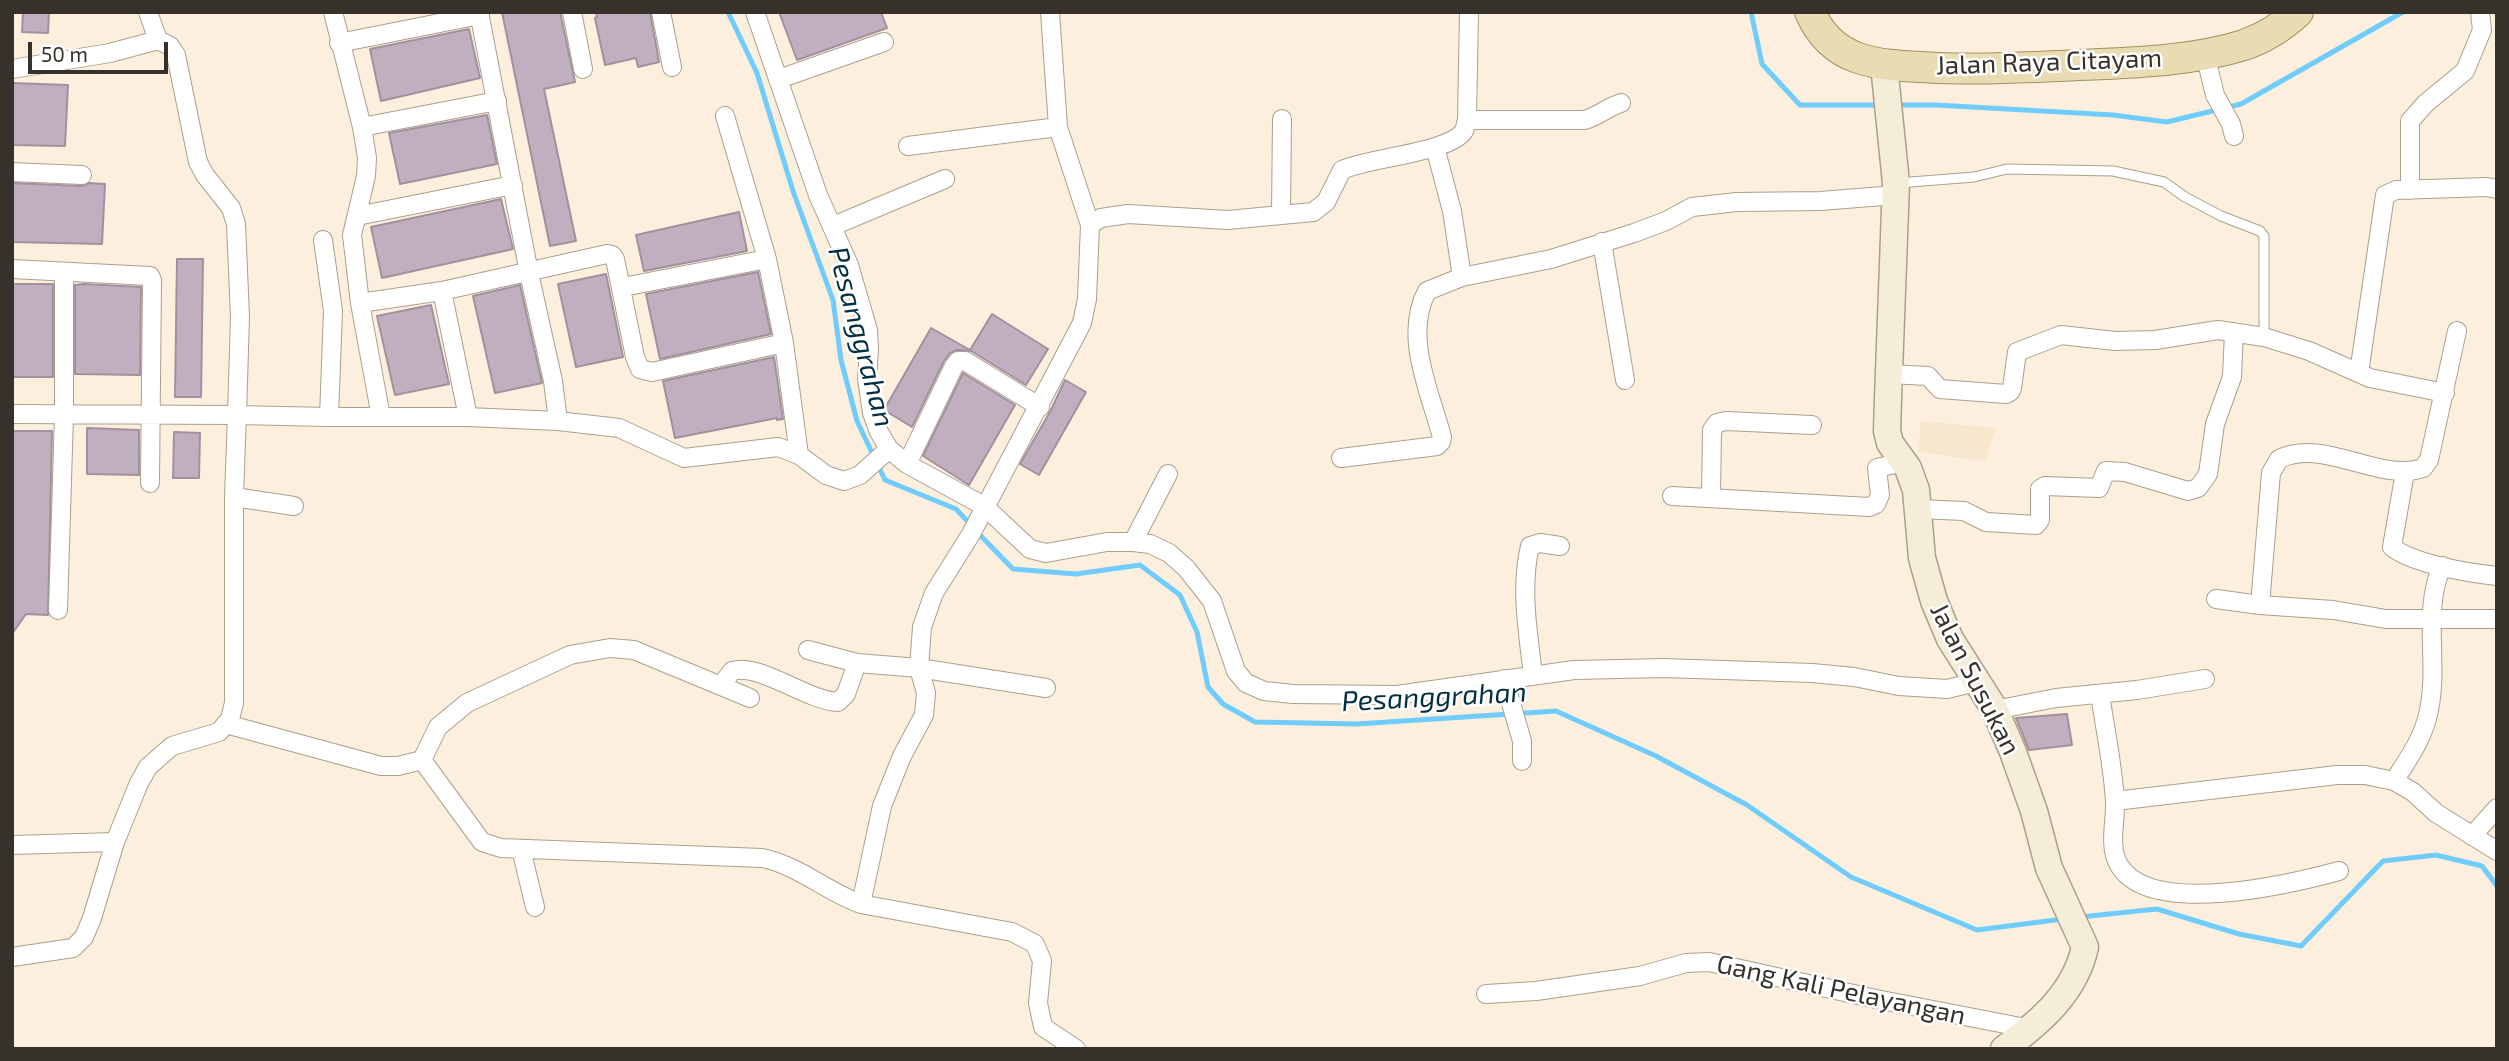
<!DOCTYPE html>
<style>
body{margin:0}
#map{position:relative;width:2509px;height:1061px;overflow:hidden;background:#fcefdd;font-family:"Exo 2",sans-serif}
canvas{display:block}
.frame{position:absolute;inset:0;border:14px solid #36312a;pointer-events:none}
.scale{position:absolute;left:28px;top:42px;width:140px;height:32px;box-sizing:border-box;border:4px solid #36312a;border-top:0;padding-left:9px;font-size:21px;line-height:24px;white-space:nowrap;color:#36312a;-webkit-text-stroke:5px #fff;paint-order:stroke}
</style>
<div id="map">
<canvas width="2509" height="1061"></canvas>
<div class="frame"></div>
<div class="scale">50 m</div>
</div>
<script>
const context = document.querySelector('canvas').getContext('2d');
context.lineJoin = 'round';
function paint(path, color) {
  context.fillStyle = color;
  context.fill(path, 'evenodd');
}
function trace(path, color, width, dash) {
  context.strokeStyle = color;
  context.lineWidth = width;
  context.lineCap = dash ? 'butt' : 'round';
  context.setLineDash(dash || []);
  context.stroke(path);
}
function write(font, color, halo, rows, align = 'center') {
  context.font = font + ' "Exo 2",sans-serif';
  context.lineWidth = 5;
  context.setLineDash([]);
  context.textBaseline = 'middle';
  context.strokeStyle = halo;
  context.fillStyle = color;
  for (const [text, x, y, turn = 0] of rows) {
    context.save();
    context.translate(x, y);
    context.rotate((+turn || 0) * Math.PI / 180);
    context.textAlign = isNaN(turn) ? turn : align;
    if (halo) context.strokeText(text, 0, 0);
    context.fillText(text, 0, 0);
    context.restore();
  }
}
paint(new Path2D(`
 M1920,421L1996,428L1985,461L1919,452Z`), '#f8e6cd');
trace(new Path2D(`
 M728,12L757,73L793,191L833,300L841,360L857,421L885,480L956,509L971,525
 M1751,12L1762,64L1800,105H1881
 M1895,105H1936L2113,115L2167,122L2241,104L2403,12
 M977,532L1013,569L1076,574L1140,565L1180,595L1197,632L1208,687L1223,704L1255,722L1357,724L1556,711L1656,756L1747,805L1851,877L1977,930L2063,919
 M2080,917L2157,909L2239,934L2301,946L2383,861L2436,855L2482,866L2497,886`), '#70ccfc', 5);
const building = new Path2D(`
 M23,12H49L48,33L22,32Z
 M502,12H560L575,82L544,89L576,241L550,246Z
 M596,12H650L659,62L638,67L636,58L605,65L595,18L597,17Z
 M779,12H881L887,28L797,60Z
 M469,29L480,78L381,101L370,49Z
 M12,83L68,85L65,146L12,145Z
 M487,115L497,164L400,184L389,133Z
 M12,183L82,186L89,183L105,184L102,244L12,242Z
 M501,199L513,249L382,278L371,227Z
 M739,212L747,251L644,271L636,235Z
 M177,259H203L201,397H175Z
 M758,272L771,334L660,359L646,294Z
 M606,274L623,357L576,367L558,284Z
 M12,284H53V377H12Z
 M84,284L141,287L140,375L75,374V285Z
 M520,285L542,383L495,393L473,296Z
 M431,305L449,384L395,395L377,316Z
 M992,314L1048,349L1026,385L971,351L957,350L950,353L944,361L912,427L884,410L931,328L970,350Z
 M774,357L783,419L777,420V418L675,438L663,381Z
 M963,373L1015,405L969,485L923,456Z
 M1065,380L1086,392L1039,475L1020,464L1050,412Z
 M87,428L139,430V475L87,474Z
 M12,431H52L48,615L26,614L12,634Z
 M174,432L200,433L199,478H173Z
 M2067,714L2072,745L2029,750L2016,718Z`);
paint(building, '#c0b0bf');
trace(building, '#a1919f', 2);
const lane = new Path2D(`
 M1898,183L1974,177L2007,169L2113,171L2164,182L2185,197L2221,216L2260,231L2264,236V337`);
const street = new Path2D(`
 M148,12L158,40
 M333,12L362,127L367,158L366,176L352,235L360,303L381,417
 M479,12L529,273L553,381L558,421
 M572,12L583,69
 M661,12L672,67
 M755,12L818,195L849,265L868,330L869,349L867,379L872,413L879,432L889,449L907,464L984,506L1030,549L1046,553L1107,542H1133L1150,544L1169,553L1186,568L1212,601L1236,671L1246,683L1264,691L1293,694L1397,695L1574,670L1664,668L1812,673L1854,677L1899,686L1947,689L1976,682
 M1050,12L1058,127
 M339,43L480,15
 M2205,54L2215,95L2231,124L2234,136
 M12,69L110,53L158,40L170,46L176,55L198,162L205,175L231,208L236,224L240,317L237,415L12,414
 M779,79L884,42
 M725,116L767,259
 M1467,120H1585C1598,116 1608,107 1621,103
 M362,127L497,101
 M1435,147L1452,211L1462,277L1551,259L1634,233L1666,221L1692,207L1737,202L1820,201L1896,195
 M12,172L82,175
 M2410,190V121L2426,103L2465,71L2482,30L2480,12
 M1281,214L1282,119
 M357,216L513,185
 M1090,225L1101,218L1128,214L1228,220L1313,212L1326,202L1342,170C1370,157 1449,153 1464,131C1465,130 1466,121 1467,120L1469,12
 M833,226L945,179
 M323,240L333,311L329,417
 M1602,242L1625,380
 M12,269L150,276L152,280L150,483
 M623,287L767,259L784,343L799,455
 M442,291L468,417
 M360,303L442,291L607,254L612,255L615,259L635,357L640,369L652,372L784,343
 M2359,373L2385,195L2396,190L2487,187L2497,189
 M1889,374L1928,376L1940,389L2006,394L2010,392L2012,388L2017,352L2061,335L2115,341L2155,340L2218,330L2264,337L2309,351L2370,378L2445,393
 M1341,458L1437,446L1441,442L1442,437C1430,392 1403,336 1427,291L1462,277
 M907,464L954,366L958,361H965L1040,407
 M2405,472L2392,547C2413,564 2469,573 2497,576
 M1672,496L1869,507L1876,504L1880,495L1877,468L1904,462
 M234,497L294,506
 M1711,498L1712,430L1717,423L1726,421L1812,425
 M1918,509L1964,511L1986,522L2036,525L2040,520V489L2045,486L2099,488L2106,471L2125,472L2188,491L2198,488L2208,474L2215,424L2232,377L2234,332
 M1133,542L1168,474
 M2216,599L2260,605L2333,610L2386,619H2497
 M2260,605L2271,473L2279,459C2324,437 2379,483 2423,468L2429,460L2457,331
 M58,610L64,416V272
 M808,650L857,663L919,668L1046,688
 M1533,675C1528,632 1520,588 1530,546L1540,543L1560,546
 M1504,679L1522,741V761
 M722,684L732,671C759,662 807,701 838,702L846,694L857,663
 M2100,694C2105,729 2113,766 2115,801C2116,820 2108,847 2119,865C2150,918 2291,884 2339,871
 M1995,710L2056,698L2137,690L2205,679
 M226,724L381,766H398L422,760
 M422,760L482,842L501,848L762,858C798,865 827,892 861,904L1012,932L1035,944L1042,961L1038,1003L1043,1027L1076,1049
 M422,760L438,727L467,703L570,655L610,648L634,650L750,698
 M2394,781C2409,758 2424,737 2429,710C2439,662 2422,611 2442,566
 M2115,801L2337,775H2365L2394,781L2413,792L2436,813L2497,851
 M2472,836L2497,808
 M12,845L115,842
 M521,849L535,907
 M861,904L882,806L902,756L924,715L926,693L919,668L922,627L934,593L971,534L1082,323L1087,299L1090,225L1058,127L908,146
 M12,957L73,948L84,937L92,918L115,842L139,783L148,767L172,746L219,732L230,719L234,703V497L237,415L329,417H468L558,421L619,428L684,458L778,447L799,455L826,475L844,481L860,475L889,449
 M1486,994L1536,991L1640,976L1686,963L1709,962L1876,999L2031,1029`);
const secondary = new Path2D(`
 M1884,65L1896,183L1888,399L1887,431L1890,443L1908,468L1916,490L1922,558L1934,601L1950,639L1995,710L2013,752L2034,811L2049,868L2085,947C2075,993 2040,1022 2004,1049`);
const primary = new Path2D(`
 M1810,12C1820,35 1835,50 1858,58C1879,65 1900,66 1921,67C1968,70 2013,68 2059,66C2119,63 2187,63 2244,45C2264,38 2283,26 2298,12`);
trace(lane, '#ab9f8e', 11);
trace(street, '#ab9f8e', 20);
trace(secondary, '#ab9f8e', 29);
trace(primary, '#a19161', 32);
trace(lane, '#fff', 9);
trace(street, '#fff', 18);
trace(secondary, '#f4edd8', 26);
trace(primary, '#e9dcb2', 30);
write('26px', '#36312a', '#fff', [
 ["Jalan Raya Citayam",2049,62,-2],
 ["Jalan Susukan",1975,679,63],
 ["Gang Kali Pelayangan",1841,990,12]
]);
write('italic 28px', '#022e41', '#fff', [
 ["Pesanggrahan",861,337,75],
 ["Pesanggrahan",1434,697,-3]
]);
</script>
